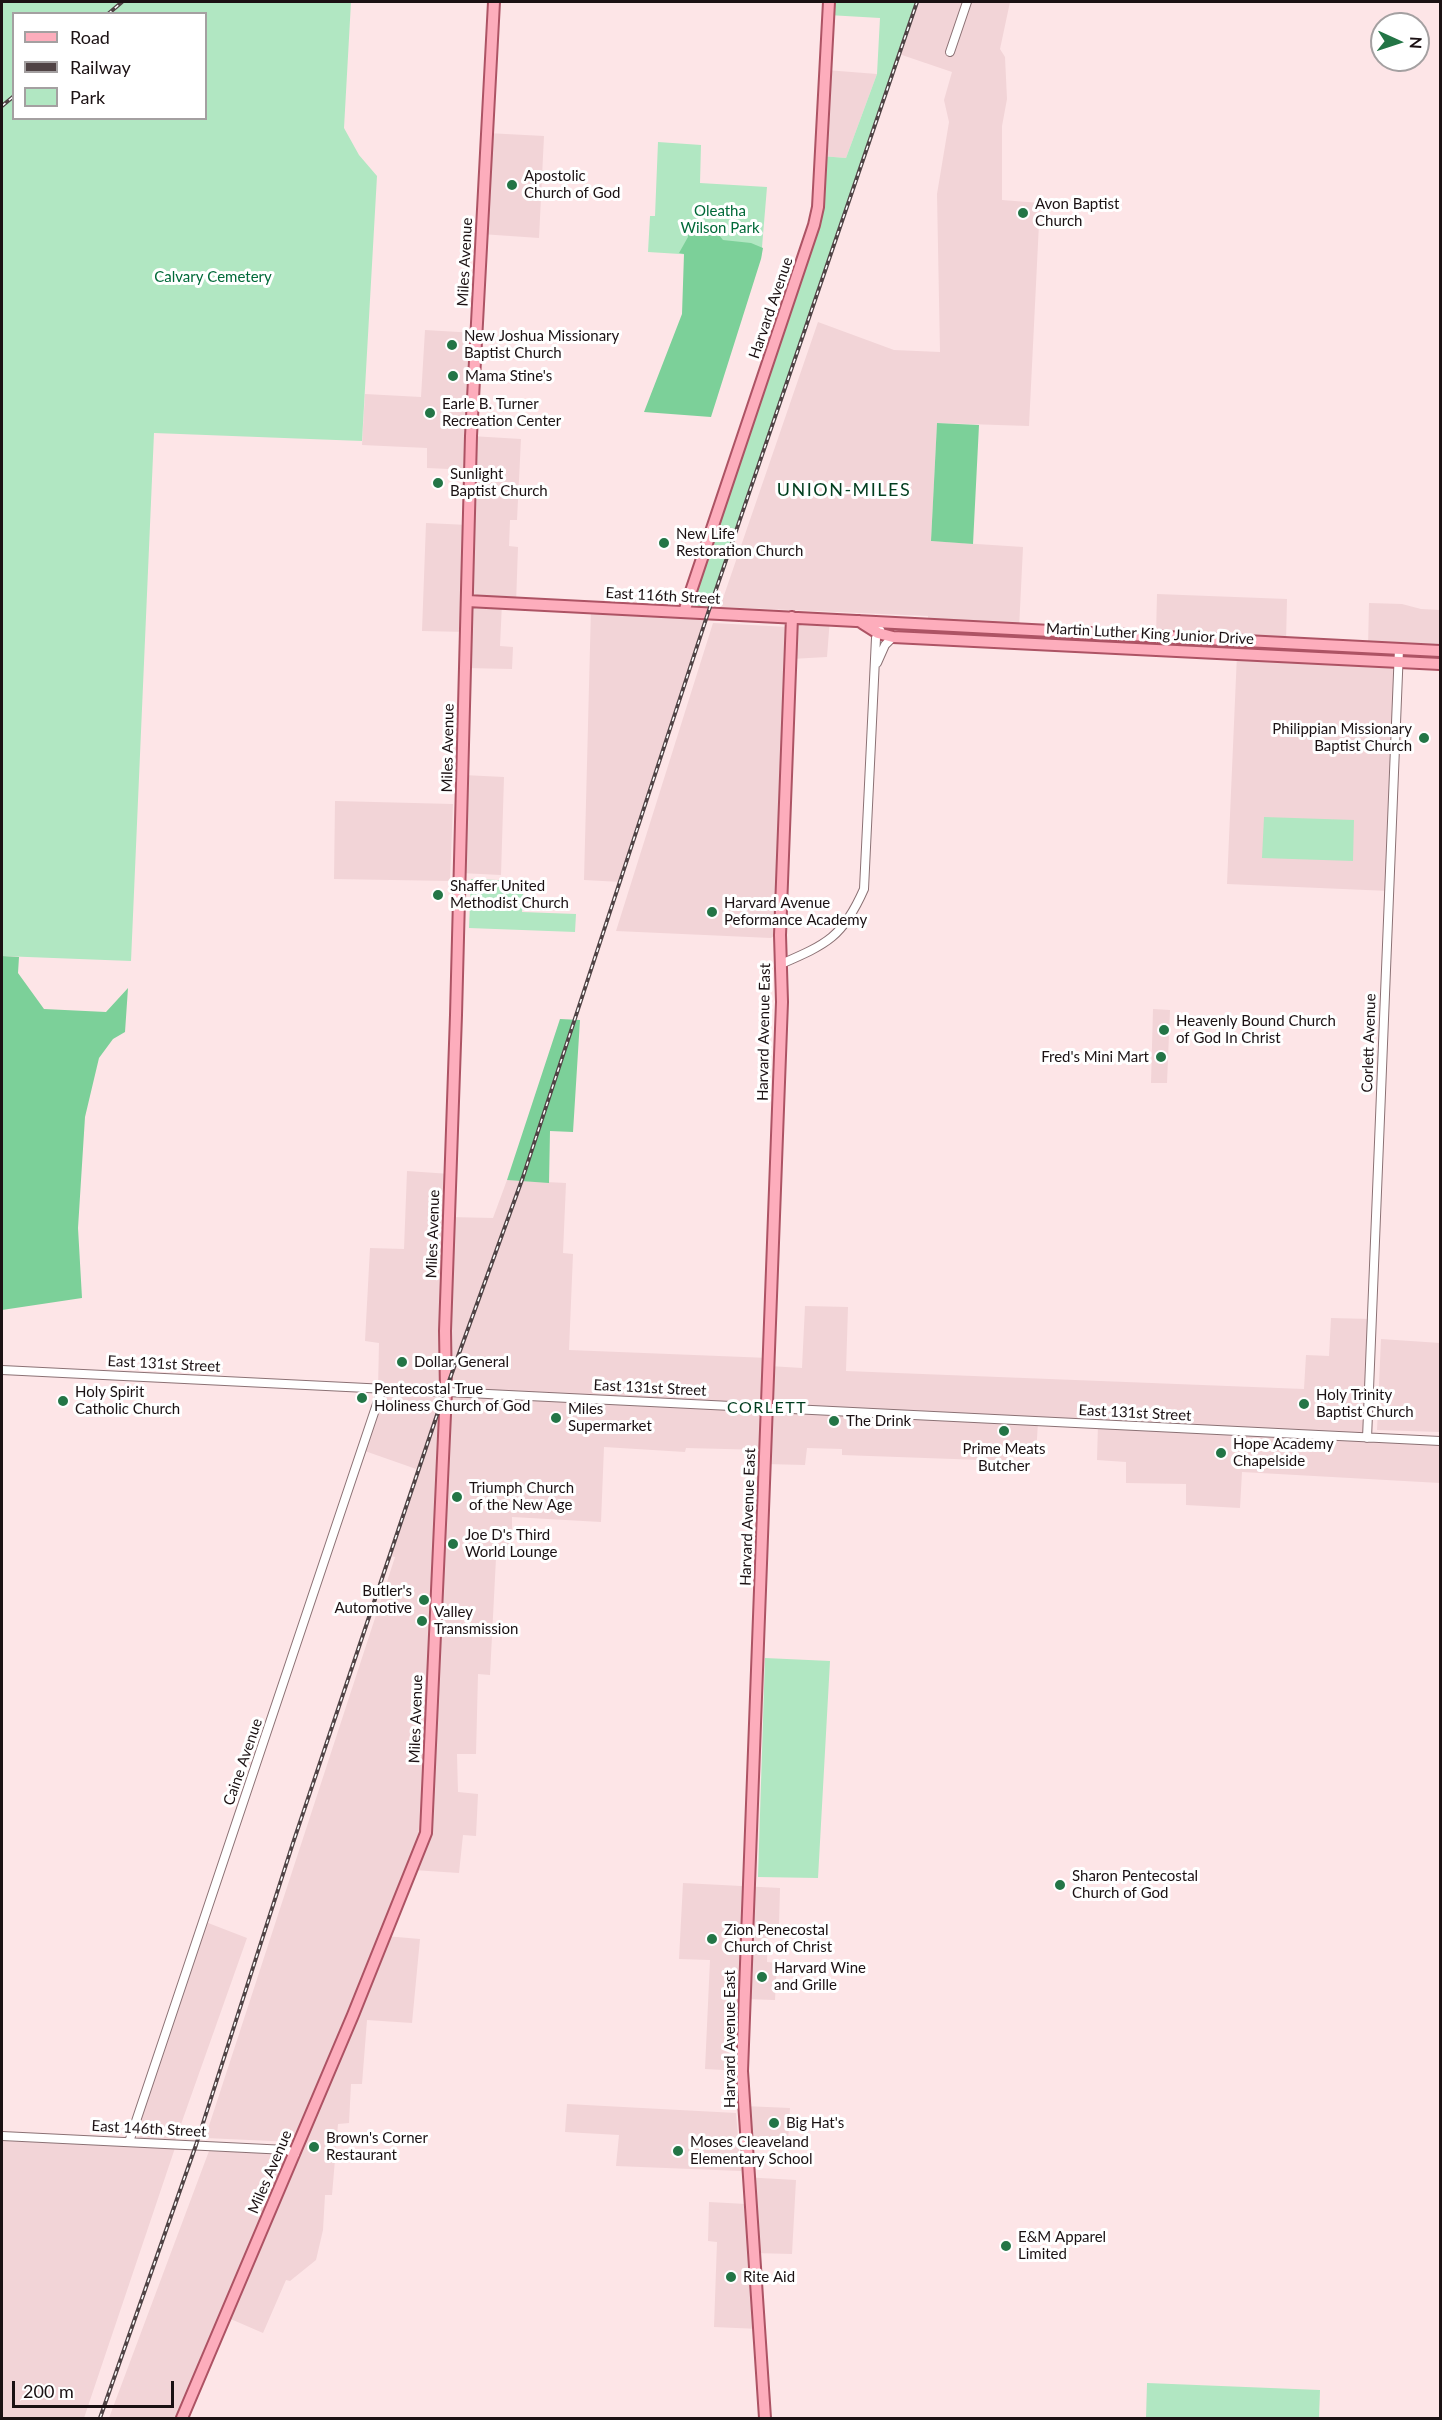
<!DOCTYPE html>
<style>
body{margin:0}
#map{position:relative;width:1442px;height:2420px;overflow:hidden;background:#fde5e7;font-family:Lato,sans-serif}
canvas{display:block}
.frame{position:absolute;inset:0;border:3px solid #1b1113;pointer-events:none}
.legend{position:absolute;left:12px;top:12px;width:195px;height:108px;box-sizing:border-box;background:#fff;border:2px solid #a4a0a1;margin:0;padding:8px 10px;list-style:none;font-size:18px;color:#1b1113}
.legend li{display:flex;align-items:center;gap:12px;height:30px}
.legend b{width:30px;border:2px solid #a4a0a1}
.north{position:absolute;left:1370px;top:12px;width:60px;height:60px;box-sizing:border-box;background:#fff;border:2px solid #a4a0a1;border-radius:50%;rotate:93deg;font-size:16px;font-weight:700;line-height:24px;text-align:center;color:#1b1113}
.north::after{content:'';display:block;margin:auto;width:21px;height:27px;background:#237546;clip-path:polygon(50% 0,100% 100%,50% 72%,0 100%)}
.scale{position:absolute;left:12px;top:2381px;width:162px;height:27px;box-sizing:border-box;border:3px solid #1b1113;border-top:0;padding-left:8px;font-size:18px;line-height:21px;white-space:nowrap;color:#1b1113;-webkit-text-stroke:4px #fff;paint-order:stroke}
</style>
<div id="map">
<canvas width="1442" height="2420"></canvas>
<div class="frame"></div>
<ul class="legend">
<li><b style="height:8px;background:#fdadbc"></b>Road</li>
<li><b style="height:8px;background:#504345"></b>Railway</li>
<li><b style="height:16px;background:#b1e7c2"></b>Park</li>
</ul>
<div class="north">N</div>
<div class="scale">200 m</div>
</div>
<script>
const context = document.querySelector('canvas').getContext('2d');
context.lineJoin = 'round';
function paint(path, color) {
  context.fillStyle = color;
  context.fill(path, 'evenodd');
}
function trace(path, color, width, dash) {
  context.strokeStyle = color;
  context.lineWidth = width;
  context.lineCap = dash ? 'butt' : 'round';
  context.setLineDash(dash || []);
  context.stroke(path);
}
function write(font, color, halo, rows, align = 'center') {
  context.font = font + ' Lato,sans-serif';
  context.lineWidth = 6;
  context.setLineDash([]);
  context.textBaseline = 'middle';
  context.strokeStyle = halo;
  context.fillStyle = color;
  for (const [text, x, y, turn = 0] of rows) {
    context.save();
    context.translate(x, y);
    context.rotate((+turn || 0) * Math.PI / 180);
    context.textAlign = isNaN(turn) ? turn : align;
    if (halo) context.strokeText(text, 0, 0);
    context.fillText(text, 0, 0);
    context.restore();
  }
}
paint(new Path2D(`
 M917,2H1010L1000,49L1005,57L1007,99L1002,126V200L1040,203L1029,426L937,423L931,541L1023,547L1019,629L928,624V616L720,607L818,322L894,350L940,352L937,194L949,122L944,100L952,72L899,54Z
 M826,70L877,74L846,158L821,156Z
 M487,133L544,136L539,238L481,234Z
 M425,330L476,333L471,436L521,439L517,520H510L509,546L518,547L516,604L502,603L500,646L513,647L512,669L465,668L466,632L422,631L426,523L468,525L470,470L427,468V448L362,445L365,394L421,397Z
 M1157,594L1287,599L1286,643L1156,636Z
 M1369,603L1402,604L1421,609L1440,610V651L1368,647Z
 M591,608L708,613L621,882L584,880Z
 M792,617L830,618L827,657L791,659Z
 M713,623L788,627L774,936L771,938L616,931Z
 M1237,654L1398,661L1389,891L1227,884Z
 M463,775L504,777L501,875L460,873Z
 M335,801L453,804L450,881L334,879Z
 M1153,1009L1170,1010L1167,1083H1151Z
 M407,1171L450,1174L449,1217L493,1218L507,1180L566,1183L563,1253L573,1254L569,1350L769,1358V1366L802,1368L805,1306L848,1307L846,1371L1304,1389L1306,1355L1329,1356L1331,1318L1372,1319L1367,1437L1440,1441V1483L1242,1472L1240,1508L1186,1505V1484L1126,1483V1462L1097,1460L1098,1424L1038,1422L1036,1455H1009V1461L842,1455V1449L807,1448L805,1465L765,1464V1450L686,1448L685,1452L604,1447L601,1522L512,1517V1558H496L490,1675L478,1674L476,1754H457L458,1792L478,1794L476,1836L463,1835L459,1873L413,1870L426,1833L437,1558H432L420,1835L294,2142L205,2138L395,1557L390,1556L419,1470L362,1450L382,1390L378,1389L379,1343L365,1341L370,1248L404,1249Z
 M1381,1339L1440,1343V1432L1377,1430Z
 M683,1883L780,1888L779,1924H768L767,1962L777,1963L775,2000L744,1999L742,2071L705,2069L710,1960L679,1959Z
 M203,1921L247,1938L174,2144L129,2142Z
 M385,1936L420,1939L412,2023L367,2020L362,2084H351L349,2123L338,2124L332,2195H325L323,2230L316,2260L290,2281L286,2280L263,2333L226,2317Z
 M567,2104L736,2113L741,2171L616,2166L619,2135L565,2132Z
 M744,2106L790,2108L788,2143L747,2140Z
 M2,2141L175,2148L84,2418H2Z
 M209,2151L288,2154L178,2418H109Z
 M743,2177L796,2180L792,2254L753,2253L759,2329L714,2327L717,2242L708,2241L709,2202L746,2204Z`), '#f2d4d7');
paint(new Path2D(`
 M2,2H351L344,128L359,155L377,176L362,441L154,433L131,961L2,956ZM14,14H206V118H14Z
 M829,2H917L708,613L684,612L814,225L821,156L846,158L877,74L880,18L828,15Z
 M658,142L701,145L700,183L767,187L761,259L648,252L650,216H655Z
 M1264,817L1354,820L1353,861L1262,858Z
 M471,879L524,881L522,912L576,914L575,932L469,928Z
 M765,1658L830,1661L818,1878L758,1877Z
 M1147,2383L1320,2390L1319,2418H1146Z`), '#b1e7c2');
paint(new Path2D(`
 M693,226L715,230L723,240L751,243L763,248L761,259L711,417L644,412L682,314L684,254L679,253L688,237L689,228Z
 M937,423L979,425L973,544L931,541Z
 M2,956L19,957L18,973L44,1009L106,1012L128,988L125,1032L113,1039L99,1058L85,1117L78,1228L82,1298L2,1310Z
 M560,1019L580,1020L573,1132L550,1131L549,1183L507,1180Z`), '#7cd099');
const minor = new Path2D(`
 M950,52L967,2
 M877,663L885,645L893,637
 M781,964C827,944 843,937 864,889L876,638L880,630
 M2,1370L1440,1441
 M1367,1438L1399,649
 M2,2136L287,2150L295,2154
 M129,2142L382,1389`);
const major = new Path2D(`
 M467,601L1440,651
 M684,612L814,225L818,207L829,2
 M859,621L878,633L893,637L1440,664
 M182,2418L353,2015L426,1833L446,1392L445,1331L456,1015L471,436L494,2
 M765,2418L742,2071L782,1002L780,935L792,617`);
trace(minor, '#8b7174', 10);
trace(major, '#ad5364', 14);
trace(minor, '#fff', 8);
trace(major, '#fdadbc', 10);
const rail = new Path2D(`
 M108,14L122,2
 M2,106L14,96
 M100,2418L196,2145L293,1843L440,1406L523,1177L708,613L917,2`);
trace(rail, '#504345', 4);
trace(rail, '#fff', 1.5, [4.5]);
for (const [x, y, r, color] of [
 [512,185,6,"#237546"],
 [1023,213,6,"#237546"],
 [452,345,6,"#237546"],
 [453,376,6,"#237546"],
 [430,413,6,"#237546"],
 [438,483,6,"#237546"],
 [664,543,6,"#237546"],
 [1424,738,6,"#237546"],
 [438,895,6,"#237546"],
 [712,912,6,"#237546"],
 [1164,1030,6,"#237546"],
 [1161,1057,6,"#237546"],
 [402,1362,6,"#237546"],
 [362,1398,6,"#237546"],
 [63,1401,6,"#237546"],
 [1304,1404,6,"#237546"],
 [556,1418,6,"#237546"],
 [834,1421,6,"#237546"],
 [1004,1431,6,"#237546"],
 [1221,1453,6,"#237546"],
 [457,1497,6,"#237546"],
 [453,1544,6,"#237546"],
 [424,1600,6,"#237546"],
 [422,1621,6,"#237546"],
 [1060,1885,6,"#237546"],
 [712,1939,6,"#237546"],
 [762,1977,6,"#237546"],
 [774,2123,6,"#237546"],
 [314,2147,6,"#237546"],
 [678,2151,6,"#237546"],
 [1006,2246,6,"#237546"],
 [731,2277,6,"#237546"]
]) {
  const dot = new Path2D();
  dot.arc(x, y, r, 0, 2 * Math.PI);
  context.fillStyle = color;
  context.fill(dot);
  trace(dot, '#fff', 2);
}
write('15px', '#1b1113', '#fff', [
 ["Apostolic",524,176],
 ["Church of God",524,193],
 ["Avon Baptist",1035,204],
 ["Church",1035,221],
 ["New Joshua Missionary",464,336],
 ["Baptist Church",464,353],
 ["Mama Stine's",465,376],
 ["Earle B. Turner",442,404],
 ["Recreation Center",442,421],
 ["Sunlight",450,474],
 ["Baptist Church",450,491],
 ["New Life",676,534],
 ["Restoration Church",676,551],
 ["Philippian Missionary",1412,729,"right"],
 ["Baptist Church",1412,746,"right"],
 ["Shaffer United",450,886],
 ["Methodist Church",450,903],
 ["Harvard Avenue",724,903],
 ["Peformance Academy",724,920],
 ["Heavenly Bound Church",1176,1021],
 ["of God In Christ",1176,1038],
 ["Fred's Mini Mart",1149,1057,"right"],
 ["Dollar General",414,1362],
 ["Pentecostal True",374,1389],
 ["Holiness Church of God",374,1406],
 ["Holy Spirit",75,1392],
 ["Catholic Church",75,1409],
 ["Holy Trinity",1316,1395],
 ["Baptist Church",1316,1412],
 ["Miles",568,1409],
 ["Supermarket",568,1426],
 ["The Drink",846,1421],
 ["Hope Academy",1233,1444],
 ["Chapelside",1233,1461],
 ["Prime Meats",1004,1449,"center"],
 ["Butcher",1004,1466,"center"],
 ["Triumph Church",469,1488],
 ["of the New Age",469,1505],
 ["Joe D's Third",465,1535],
 ["World Lounge",465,1552],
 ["Butler's",412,1591,"right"],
 ["Automotive",412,1608,"right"],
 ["Valley",434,1612],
 ["Transmission",434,1629],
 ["Sharon Pentecostal",1072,1876],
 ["Church of God",1072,1893],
 ["Zion Penecostal",724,1930],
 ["Church of Christ",724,1947],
 ["Harvard Wine",774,1968],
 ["and Grille",774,1985],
 ["Big Hat's",786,2123],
 ["Brown's Corner",326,2138],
 ["Restaurant",326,2155],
 ["Moses Cleaveland",690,2142],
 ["Elementary School",690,2159],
 ["E&M Apparel",1018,2237],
 ["Limited",1018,2254],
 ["Rite Aid",743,2277]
], 'left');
write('15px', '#006938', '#fff', [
 ["Oleatha",720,211],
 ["Wilson Park",720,228],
 ["Calvary Cemetery",213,277]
]);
write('15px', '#1b1113', '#fff', [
 ["Miles Avenue",465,262,-87],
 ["Harvard Avenue",771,308,-71],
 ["East 116th Street",663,596,3],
 ["Martin Luther King Junior Drive",1150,634,3],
 ["Miles Avenue",448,748,-89],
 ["Harvard Avenue East",764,1032,-89],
 ["Corlett Avenue",1369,1043,-88],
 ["Miles Avenue",433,1234,-88],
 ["East 131st Street",164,1364,3],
 ["East 131st Street",650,1388,3],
 ["East 131st Street",1135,1413,3],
 ["Harvard Avenue East",748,1517,-88],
 ["Miles Avenue",416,1719,-88],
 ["Caine Avenue",243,1762,-71],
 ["Harvard Avenue East",730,2039,-90],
 ["East 146th Street",149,2129,3],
 ["Miles Avenue",270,2172,-67]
]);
context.letterSpacing = '1.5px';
write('16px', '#003d1e', '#fff', [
 ["CORLETT",767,1408]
]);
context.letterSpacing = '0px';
context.letterSpacing = '1.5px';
write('18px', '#003d1e', '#fff', [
 ["UNION-MILES",844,490]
]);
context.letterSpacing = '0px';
</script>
